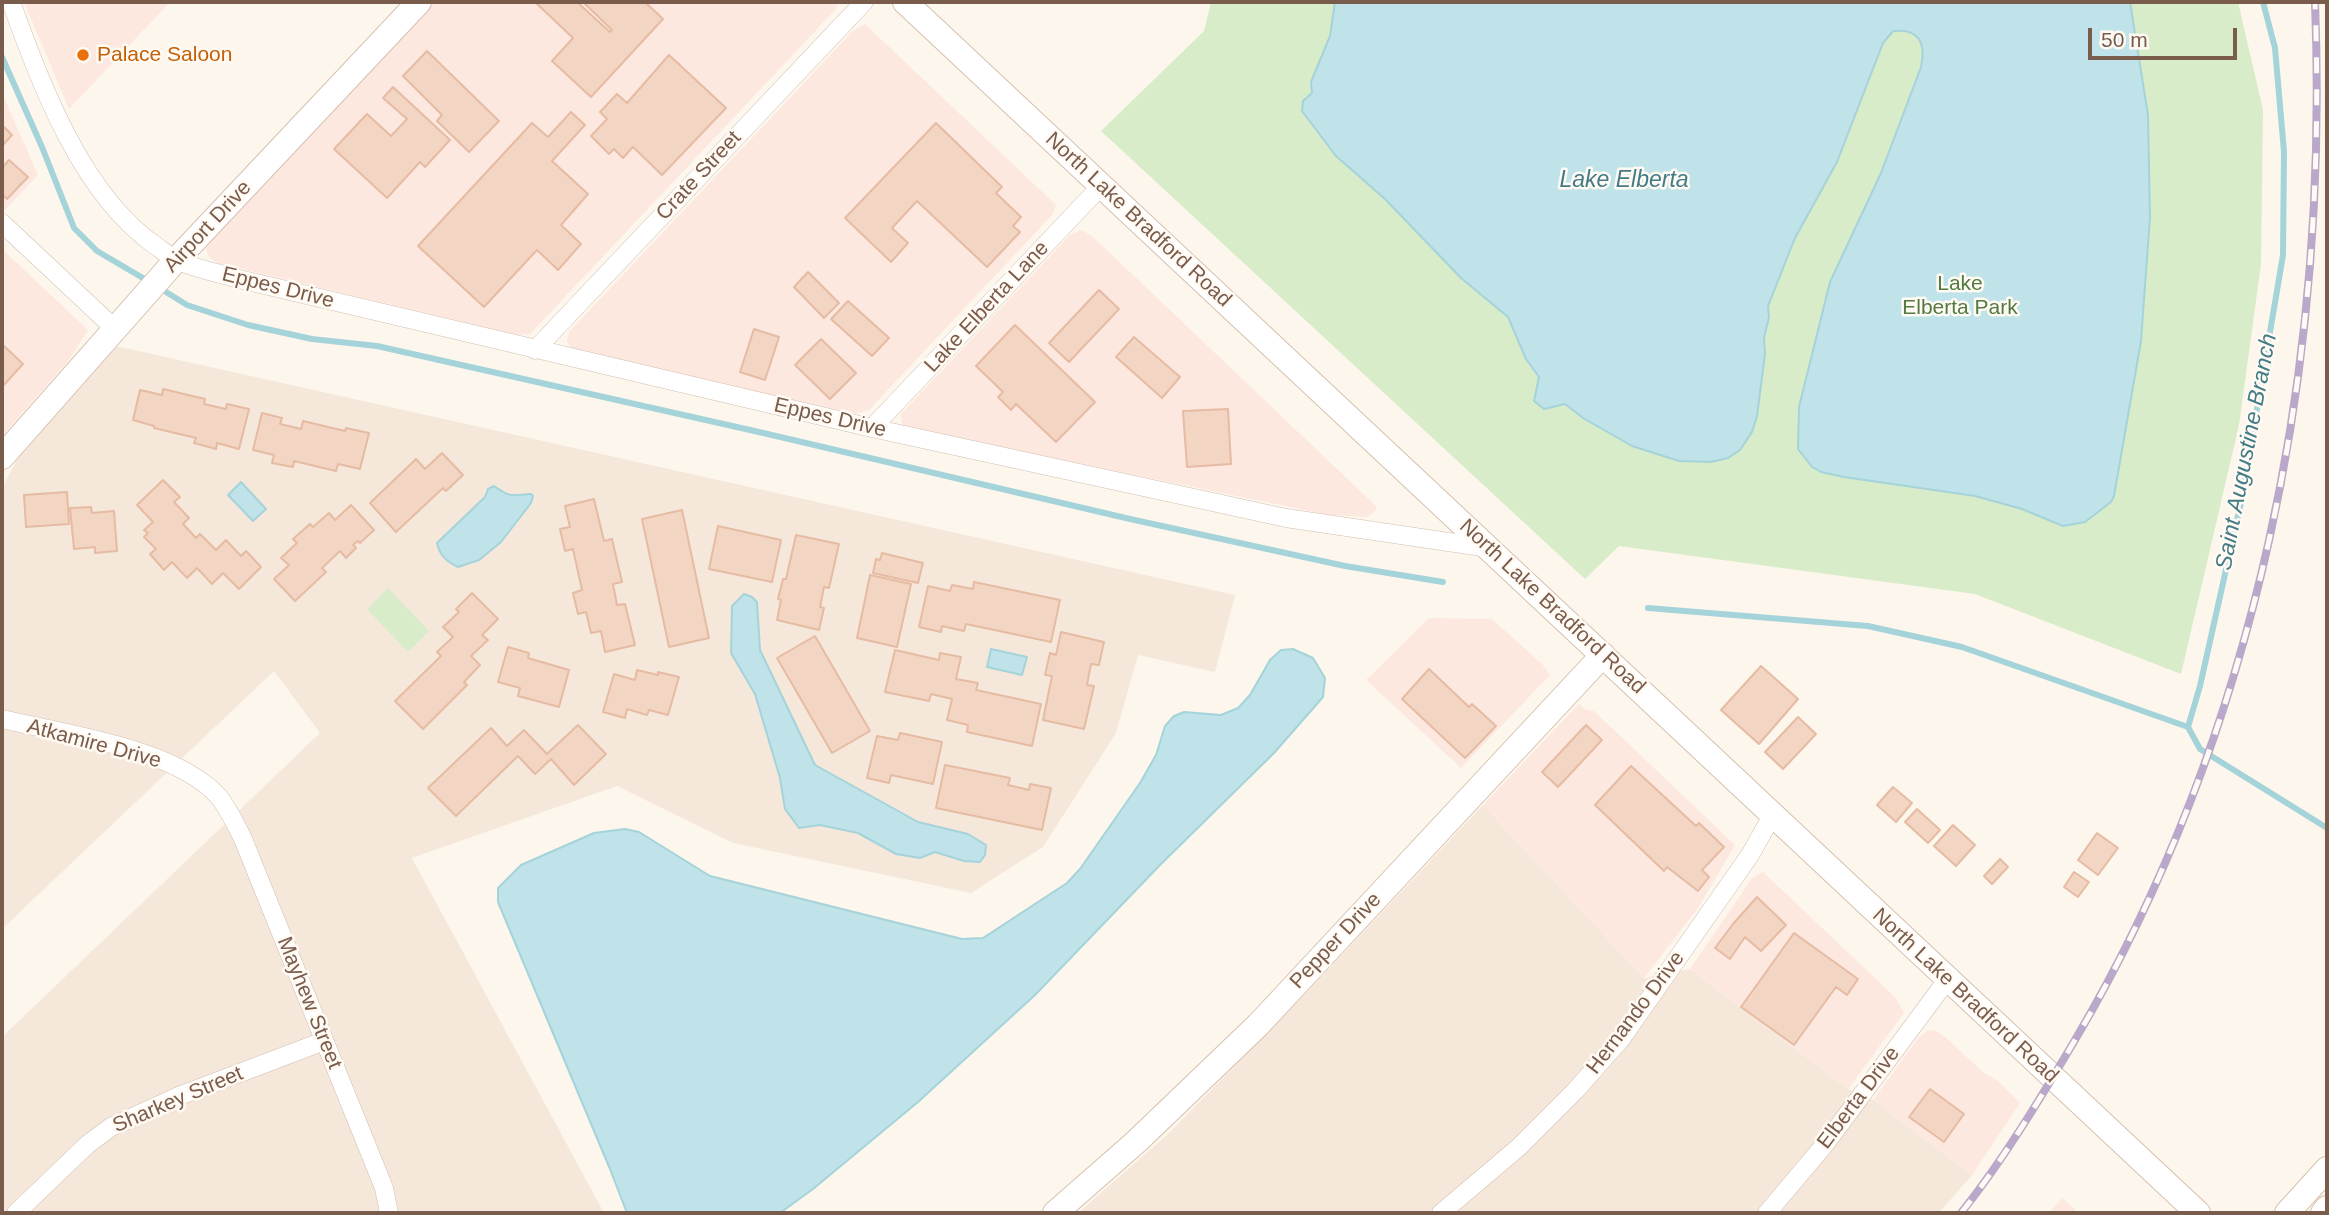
<!DOCTYPE html>
<style>
body{margin:0}
#map{position:relative;width:2329px;height:1215px;overflow:hidden;background:#fdf6ec;font-family:Helvetica,sans-serif}
canvas{display:block}
.frame{position:absolute;inset:0;border:4px solid #7a5c4d;pointer-events:none}
.scale{position:absolute;left:2088px;top:28px;width:149px;height:32px;box-sizing:border-box;border:4px solid #7a5c4d;border-top:0;padding-left:9px;font-size:21px;line-height:24px;white-space:nowrap;color:#7a5c4d;-webkit-text-stroke:5px #fffaf3;paint-order:stroke}
</style>
<div id="map">
<canvas width="2329" height="1215"></canvas>
<div class="frame"></div>
<div class="scale">50 m</div>
</div>
<script>
const context = document.querySelector('canvas').getContext('2d');
context.lineJoin = 'round';
function paint(path, color) {
  context.fillStyle = color;
  context.fill(path, 'evenodd');
}
function trace(path, color, width, dash) {
  context.strokeStyle = color;
  context.lineWidth = width;
  context.lineCap = dash ? 'butt' : 'round';
  context.setLineDash(dash || []);
  context.stroke(path);
}
function write(font, color, halo, rows, align = 'center') {
  context.font = font + ' Helvetica,sans-serif';
  context.lineWidth = 5;
  context.setLineDash([]);
  context.textBaseline = 'middle';
  context.strokeStyle = halo;
  context.fillStyle = color;
  for (const [text, x, y, turn = 0] of rows) {
    context.save();
    context.translate(x, y);
    context.rotate((+turn || 0) * Math.PI / 180);
    context.textAlign = isNaN(turn) ? turn : align;
    if (halo) context.strokeText(text, 0, 0);
    context.fillText(text, 0, 0);
    context.restore();
  }
}
paint(new Path2D(`
 M116,346L1235,595L1215,672L1138,655L1116,733L1043,847L971,893L733,843L617,786L412,858L604,1213H2V1037L320,733L274,671L2,929V488L18,458Z
 M1483,805L1644,978L1690,969L1848,1089L1873,1100L1972,1175L1939,1213H1078L1168,1134L1307,992Z`), '#f5e8da');
paint(new Path2D(`
 M24,2H170L69,109Z
 M435,2H838L835,10L530,334L518,335L217,263L208,256L206,248L210,241Z
 M865,24L1056,205L1052,215L869,410L855,414L572,350L567,341L569,332L852,32Z
 M2,93L38,175L4,211L2,209Z
 M1081,230L1092,236L1377,507L1375,512L1366,517L1329,515L906,428L902,424L901,414L1070,235Z
 M2,249L88,330L69,360L2,436Z
 M1429,618L1492,619L1543,665L1550,675L1461,768L1366,680Z
 M1579,704L1586,710L1594,711L1735,845L1698,908L1644,978L1483,805Z
 M1763,872L1895,997L1904,1013L1848,1089L1690,969L1752,878Z
 M1934,1030L1944,1036L1984,1073L1998,1081L2020,1103L1972,1175L1873,1100L1919,1037L1927,1031Z
 M2062,1198L2079,1213H2049Z`), '#fde8e0');
paint(new Path2D(`
 M1211,2H2238L2263,110L2261,264L2239,425L2181,674L1975,594L1619,546L1585,579L1101,131L1204,31Z
 M388,588L429,631L408,652L367,609Z`), '#d8ecc9');
const water = new Path2D(`
 M1335,2H2130L2148,115L2150,217L2141,341L2114,496L2111,502L2085,522L2063,526L2022,509L1975,496L1844,477L1821,472L1812,467L1798,449L1799,407L1830,282L1881,173L1921,67C1926,44 1920,28 1893,31L1883,43L1837,162L1795,238L1768,306L1769,317L1764,338L1765,354L1757,416L1752,432L1740,450L1728,458L1711,462L1679,461L1632,446L1583,418L1565,404L1544,409L1534,401L1539,377L1526,359L1508,317L1461,278L1385,199L1336,156L1302,111L1303,101L1312,93L1311,82L1330,36Z
 M241,482L266,509L253,521L228,495Z
 M494,486C511,498 511,495 531,494L533,496L531,503L501,542L479,560L458,567C446,561 440,556 437,543L485,497L488,489Z
 M744,594L752,597L757,602L760,650L815,765L918,822L968,834L986,845L985,855L980,862L964,861L935,852L920,858L896,854L858,833L820,825L799,828L785,809L780,778L755,694L731,653L732,606Z
 M991,649L1027,657L1022,675L987,667Z
 M1293,649L1313,658L1325,678L1323,697L1274,753L1160,865L1035,995L918,1102L813,1189L780,1213H627L610,1169L498,902V888L521,865L594,833L625,829L639,832L710,876L962,939L983,938L1067,883L1080,869L1140,783L1156,755L1165,726L1174,716L1184,712L1221,715L1238,708L1250,695L1270,660L1281,650Z`);
paint(water, '#bfe3e8');
trace(water, '#a5d3da', 2);
trace(new Path2D(`
 M2263,2L2275,48L2284,152L2283,255L2242,498L2200,686L2188,727L2200,749L2327,828
 M2,57L42,147L74,228L97,251L148,281
 M158,287L187,305L248,325L312,339L377,346L759,432L1130,519L1345,566L1443,582
 M1648,608L1868,626L1962,647L2188,727`), '#a5d3da', 6);
const building = new Path2D(`
 M535,2H577L610,32L612,30L583,2H645L663,19L591,97L552,61L573,38Z
 M427,51L499,121L469,152L437,121L442,115L403,76Z
 M669,55L726,108L662,175L633,147L623,158L614,149L609,154L591,136L607,119L600,112L617,94L627,103Z
 M393,87L450,140L425,167L420,162L387,198L334,149L367,114L391,136L407,119L383,98Z
 M571,112L585,125L552,161L588,194L561,225L581,244L558,270L537,250L484,307L418,246L532,123L548,137Z
 M936,123L1002,187L996,193L1021,217L1013,226L1020,232L987,267L917,201L892,228L908,243L891,262L845,218Z
 M2,125L12,135L2,146Z
 M9,160L28,177L7,199L2,194V168Z
 M808,272L839,303L824,318L794,287Z
 M1099,290L1119,309L1069,362L1049,343Z
 M848,301L889,338L872,356L831,319Z
 M1015,325L1095,402L1056,442L1016,404L1011,410L998,397L1003,392L976,366Z
 M754,329L779,337L765,380L740,372Z
 M1134,337L1180,377L1162,398L1116,357Z
 M821,339L856,373L830,399L795,365Z
 M2,344L23,364L2,387Z
 M163,389L205,399L204,404L226,409L227,404L249,409L239,449L217,443L216,449L194,443L196,438L154,428V426L133,420L140,390L162,395Z
 M1228,409L1231,464L1187,467L1183,411Z
 M262,413L282,418L280,424L301,429L303,421L345,431L346,428L369,433L360,469L338,464L336,471L294,461L293,467L272,463L274,455L253,450Z
 M442,453L463,475L446,491L443,488L396,532L370,503L416,459L425,469Z
 M163,480L180,497L174,502L189,518L183,524L196,538L200,534L216,550L226,540L241,556L246,551L261,567L239,589L223,573L212,584L197,568L187,578L172,562L164,570L150,554L156,549L144,537L148,533L144,530L153,522L137,505Z
 M67,492L69,524L26,527L24,495Z
 M594,499L604,541L612,539L622,582L613,584L617,605L625,604L635,645L605,652L601,631L591,633L586,612L578,614L573,593L582,590L573,549L565,551L560,529L570,527L565,506Z
 M351,505L374,530L360,543L358,541L353,545L356,548L346,558L340,551L322,568L326,572L295,601L274,579L289,565L281,558L297,543L293,539L310,524L313,527L329,513L335,520Z
 M91,507L92,513L114,511L117,551L95,553V547L74,549L70,508Z
 M682,510L709,638L669,647L642,519Z
 M718,526L781,540L772,582L709,569Z
 M796,535L839,544L829,588L824,587L820,607L824,608L819,630L777,620L781,600L778,599L783,579H786Z
 M882,553L923,563L918,583L873,573L876,559L880,560Z
 M870,575L911,584L897,647L857,638Z
 M974,582L1060,600L1051,642L966,624L964,631L942,626L941,632L919,627L928,586L950,591L952,585L973,589Z
 M472,593L498,619L482,635L488,640L471,656L480,665L464,682L467,685L423,729L395,701L441,656L437,652L453,637L443,627L459,612L456,609Z
 M1061,632L1104,642L1099,665L1091,664L1087,685L1094,686L1084,729L1043,720L1052,676L1045,675L1050,653L1056,655Z
 M815,636L870,731L832,753L777,658Z
 M508,647L529,653L528,658L569,670L559,707L518,696L520,688L498,682Z
 M895,650L939,660L940,653L961,657L956,679L978,683L976,690L1041,704L1032,746L967,732L968,725L947,720L952,699L931,694L929,701L885,692Z
 M1761,666L1798,699L1759,744L1721,710Z
 M1429,669L1469,707L1472,704L1496,726L1465,758L1402,699Z
 M637,670L658,675V672L679,677L668,715L649,710L647,715L627,709L625,718L603,712L614,674L635,680Z
 M1798,717L1816,734L1783,769L1765,752Z
 M578,725L606,754L574,785L551,759L535,774L518,756L456,816L428,788L491,728L507,746L524,730L547,754Z
 M1586,725L1602,740L1558,787L1542,772Z
 M900,733L942,742L933,784L891,775L889,783L867,778L877,736L898,740Z
 M945,765L1010,778L1008,785L1029,790L1030,784L1051,788L1042,830L936,808Z
 M1631,766L1696,826L1699,823L1724,847L1702,870L1709,877L1698,891L1667,867L1664,871L1595,805Z
 M1893,787L1912,803L1896,822L1877,805Z
 M1917,809L1940,830L1928,843L1905,822Z
 M1953,825L1975,845L1956,866L1934,846Z
 M2097,833L2118,848L2098,875L2078,860Z
 M2000,859L2008,867L1992,884L1984,876Z
 M2074,872L2089,882L2078,897L2064,887Z
 M1757,897L1786,925L1761,951L1745,937L1730,959L1715,948L1733,924Z
 M1794,933L1858,979L1847,995L1836,987L1794,1045L1741,1007Z
 M1930,1089L1964,1114L1944,1142L1909,1117Z`);
paint(building, '#f3d5c3');
trace(building, '#e6bba3', 2);
const street = new Path2D(`
 M11,2C41,84 81,194 156,246C163,251 170,257 178,261C197,269 219,273 239,279L872,428L1286,518L1489,548
 M2,223L115,329
 M535,350L864,2
 M872,428L1101,186
 M2,719C64,734 176,748 219,797C229,810 236,825 243,839L384,1188L389,1213
 M16,1213L88,1144L111,1127L179,1096L324,1041
 M1441,1213L1519,1147L1575,1091L1621,1039L1750,855L1772,816
 M1767,1213L1826,1143L1947,980`);
const secondary = new Path2D(`
 M905,2L2198,1213
 M2,457L176,260L419,2
 M1055,1213L1136,1142L1258,1025L1603,655
 M2287,1213L2327,1169
 M2323,1213L2327,1208`);
trace(street, '#d1beb0', 19);
trace(secondary, '#d6c0b0', 26);
trace(street, '#fff', 18);
trace(secondary, '#fff', 24);
const rail = new Path2D(`
 M1961,1213C2004,1159 2040,1099 2075,1040C2259,728 2329,363 2315,2`);
trace(rail, '#b9a8c9', 8);
trace(rail, '#fffaf3', 5, [16]);
for (const [x, y, r, color] of [
 [83,55,7,"#e8710a"]
]) {
  const dot = new Path2D();
  dot.arc(x, y, r, 0, 2 * Math.PI);
  context.fillStyle = color;
  context.fill(dot);
  trace(dot, '#fffaf3', 2.5);
}
write('21px', '#c56008', '#fffaf3', [
 ["Palace Saloon",97,55]
], 'left');
write('21px', '#7a5c4d', '#fffaf3', [
 ["Crate Street",699,176,-47],
 ["North Lake Bradford Road",1138,220,43],
 ["Airport Drive",208,227,-47],
 ["Eppes Drive",278,288,14],
 ["Lake Elberta Lane",987,307,-47],
 ["Eppes Drive",830,418,13],
 ["North Lake Bradford Road",1552,607,43],
 ["Atkamire Drive",94,744,15],
 ["Pepper Drive",1336,941,-47],
 ["North Lake Bradford Road",1965,996,43],
 ["Mayhew Street",309,1003,68],
 ["Hernando Drive",1636,1013,-53],
 ["Elberta Drive",1859,1098,-53],
 ["Sharkey Street",178,1100,-23]
]);
write('21px', '#537a41', '#fffaf3', [
 ["Lake",1960,284],
 ["Elberta Park",1960,308]
]);
write('italic 23px', '#437c86', '#fffaf3', [
 ["Lake Elberta",1624,181],
 ["Saint Augustine Branch",2247,452,-79]
]);
</script>
